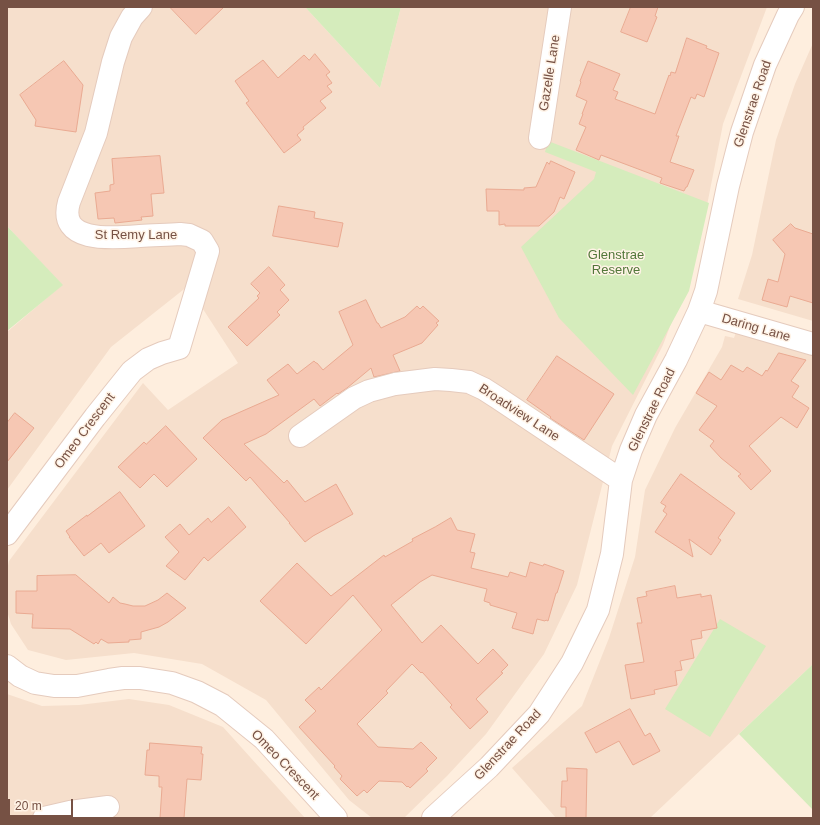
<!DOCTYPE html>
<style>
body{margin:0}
#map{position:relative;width:820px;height:825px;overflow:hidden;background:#feeede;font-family:Arial,sans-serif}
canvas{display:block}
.frame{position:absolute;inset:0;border:8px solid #765144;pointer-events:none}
.scale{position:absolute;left:8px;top:799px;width:65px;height:18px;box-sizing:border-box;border:2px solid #765144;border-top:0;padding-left:5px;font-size:12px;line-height:14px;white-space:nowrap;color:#765144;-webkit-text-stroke:3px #fff3e6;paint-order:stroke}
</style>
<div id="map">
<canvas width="820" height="825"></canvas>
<div class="frame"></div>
<div class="scale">20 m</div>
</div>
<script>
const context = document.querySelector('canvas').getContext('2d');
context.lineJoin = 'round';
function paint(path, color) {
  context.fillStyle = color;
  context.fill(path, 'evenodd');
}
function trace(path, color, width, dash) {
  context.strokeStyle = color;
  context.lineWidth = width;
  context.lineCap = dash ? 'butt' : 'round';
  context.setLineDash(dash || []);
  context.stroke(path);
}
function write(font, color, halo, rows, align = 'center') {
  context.font = font + ' Arial,sans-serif';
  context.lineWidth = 3;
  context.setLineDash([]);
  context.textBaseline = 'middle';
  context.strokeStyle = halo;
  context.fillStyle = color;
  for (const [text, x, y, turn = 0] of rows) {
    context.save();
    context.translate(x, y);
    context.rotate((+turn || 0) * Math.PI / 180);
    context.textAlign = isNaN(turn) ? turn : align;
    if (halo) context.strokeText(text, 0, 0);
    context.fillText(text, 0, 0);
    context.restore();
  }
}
paint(new Path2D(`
 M7,7H305L380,88L401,7H767L723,124L698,251L663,345L612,446L577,585L544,654L486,734L447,776L404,818H372L349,800L266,700L202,664L134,653L66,660L28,650L11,624L7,611V570L9,561L143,383L168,410L238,363L188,286L111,347L7,490V332L62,285L7,226Z
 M813,43V321L738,299L752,255L776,140L795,84Z
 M736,332L813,352V664L650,818H556L512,768L582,706L609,638L635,557L645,490L675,428L722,347L725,336L734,338Z
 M7,694L42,706L79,705L129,699L169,705L223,727L305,818H7Z`), '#f6dfcc');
paint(new Path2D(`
 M305,7H401L380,88Z
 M548,141L709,203L689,291L633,395L559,318L521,247L594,179L596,172L545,152Z
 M7,226L63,285L7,331Z
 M720,619L766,646L710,737L665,709Z
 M813,664V810L739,734Z`), '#d5ecbc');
const building = new Path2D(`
 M170,7H224L196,34Z
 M631,7H658L655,16L657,17L647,42L621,32Z
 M687,38L707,46L706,48L719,53L704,97L697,94L695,99L691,97L676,136H679L670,162L694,170L687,187H686L684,191L660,183L662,178L601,155L599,160L576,150L586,127L579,124L583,114H582L587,101L576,96L581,82L580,81L588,61L620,74L613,90L618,92L615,99L655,114L669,75L670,76L671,72L675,73Z
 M315,54L330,72L326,75L332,83L327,86L332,92L320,101L326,108L303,127L304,129L297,135L301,140L284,153L246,103L249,101L235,81L263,60L278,78L304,55L309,60Z
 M64,61L83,85L76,132L35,126L36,120L20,95Z
 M160,156L164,193L151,194L153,216L141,217L142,220L115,223L114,218L98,219L95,193L110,191V185L114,184L112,159Z
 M551,161L575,172L564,199L560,197L554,212L539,226H505V224L499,225V211H487L486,189L524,190V188L536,187L547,162L549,164Z
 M279,206L315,212L314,218L343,223L338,247L273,236Z
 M791,224L795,228L813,234V303L790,296L787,307L762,300L768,279L778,282L785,254L773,240Z
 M269,267L285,285L280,290L289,300L277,312L280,315L247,346L228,327L259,298L257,296L260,293L251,284Z
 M366,300L377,323H378L381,328L405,317L417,306L420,309L423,306L439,321L436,323L438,325L422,343L393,355L400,371L374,377L371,368L347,388L338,394L337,393L320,406L314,399L266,434L244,444L284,483L287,480L305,502L336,484L353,514L313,536L305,542L289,523H290L250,477L246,481L203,438L222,420L279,395L267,380L288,364L297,374L314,361L316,363H317L323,370L353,345L339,312Z
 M779,353L806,360L791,381L799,386L792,397L809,408L797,428L781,417L749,446L771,471L751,490L738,476L741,474L721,458L710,446L714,441L699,430L717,406L696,393L709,372L721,380L731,365L743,372L747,367L762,376L766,370L767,371Z
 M557,356L614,394L584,440L550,418L551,417L527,400Z
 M15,413L34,428L7,462V423Z
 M166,426L197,459L167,487L154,474L140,488L118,467L144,442L146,444Z
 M681,474L735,513L718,538L721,540L711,555L689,539L693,557L655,532L667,514L663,511L666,506L661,503Z
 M120,492L145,526L109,553L101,543L84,556L69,537H70L66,531L87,515V516Z
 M229,507L246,527L208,561L204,557L185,580L166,566L179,552L165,537L180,524L189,535L208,518L211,522Z
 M451,518L457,530L475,534L470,552L475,553L471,568L508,577L510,572L526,577L530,562L543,566L544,564L564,571L557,593H556L548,621L546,620L545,621L537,619L533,634L512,628L517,613L490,605V603L484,601L487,589L432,575L420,582L391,605L422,643L441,625L478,664L493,649L508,665L501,672L503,673L476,699L488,712L470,729L450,707L452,705L422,672L421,673L412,664L386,691L388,693L357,724L378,747L413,749L421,742L437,758L426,769L428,771L410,788L408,786L407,787L402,782L379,781L367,793L364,790L357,796L340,779L342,776L334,767L335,766L299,727L316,711L305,700L319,687L321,690L382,630L353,595L306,644L260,601L297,563L331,596L384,555L385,557L413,541L412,539L435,527Z
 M76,575L109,603L113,597L120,603L125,604L133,606H145L158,600L167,593L186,608L168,622L159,627L141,632V639L129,640V642L108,643L101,639L98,644L96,642L94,644L70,629L32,628L33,614L16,613V591H37V576Z
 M675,586L677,598L701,594V597L711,595L717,628L701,631L702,638L691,640L694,658L680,661L682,670L675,671L677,685L654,690L655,694L631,699L625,665L644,662L637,623H642L637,598L647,596L646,592Z
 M630,709L645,736L650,733L660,751L633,765L619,741L596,753L585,733Z
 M150,743L202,747L201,754H203L201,780L187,779L184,818H160L162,787H159V776L145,775L147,750H149Z
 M567,768L587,769L586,818H566V807H561L562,781H567Z`);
paint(building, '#f6c7b3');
trace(building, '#eaaa92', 1);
const minor = new Path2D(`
 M540,138L560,7
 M699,311L813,344
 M300,436L354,398L369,391L395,384L435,379L451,380L469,382L484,389L498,398L621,480
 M7,534L95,417L132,371L148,359L162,353L179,348L208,251L202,241L189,235L180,234C167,235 153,235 140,236C114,238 57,244 69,202L96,133L113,62L121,37L132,17L141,7
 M7,666L20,676L35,683L54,686H77L109,680L123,678H140L172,683L197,692L222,705L264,739L336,818
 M44,818L70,812L108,807
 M433,818L489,767L539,714L572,663L598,610L612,554L621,480L631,450L646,415L676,360L699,311L706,291L728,186L742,132L765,65L788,15L793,7`);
trace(minor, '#e5cbbd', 24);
trace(minor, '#fff', 22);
write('13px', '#765144', '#fff3e6', [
 ["Gazelle Lane",550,73,-81],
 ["Glenstrae Road",753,104,-71],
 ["St Remy Lane",136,235],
 ["Daring Lane",756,328,16],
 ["Glenstrae Road",652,410,-64],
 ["Broadview Lane",519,413,33],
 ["Omeo Crescent",85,431,-53],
 ["Glenstrae Road",508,745,-47],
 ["Omeo Crescent",285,765,46]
]);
write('13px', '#527739', '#fff3e6', [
 ["Glenstrae",616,255],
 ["Reserve",616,270]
]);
</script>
